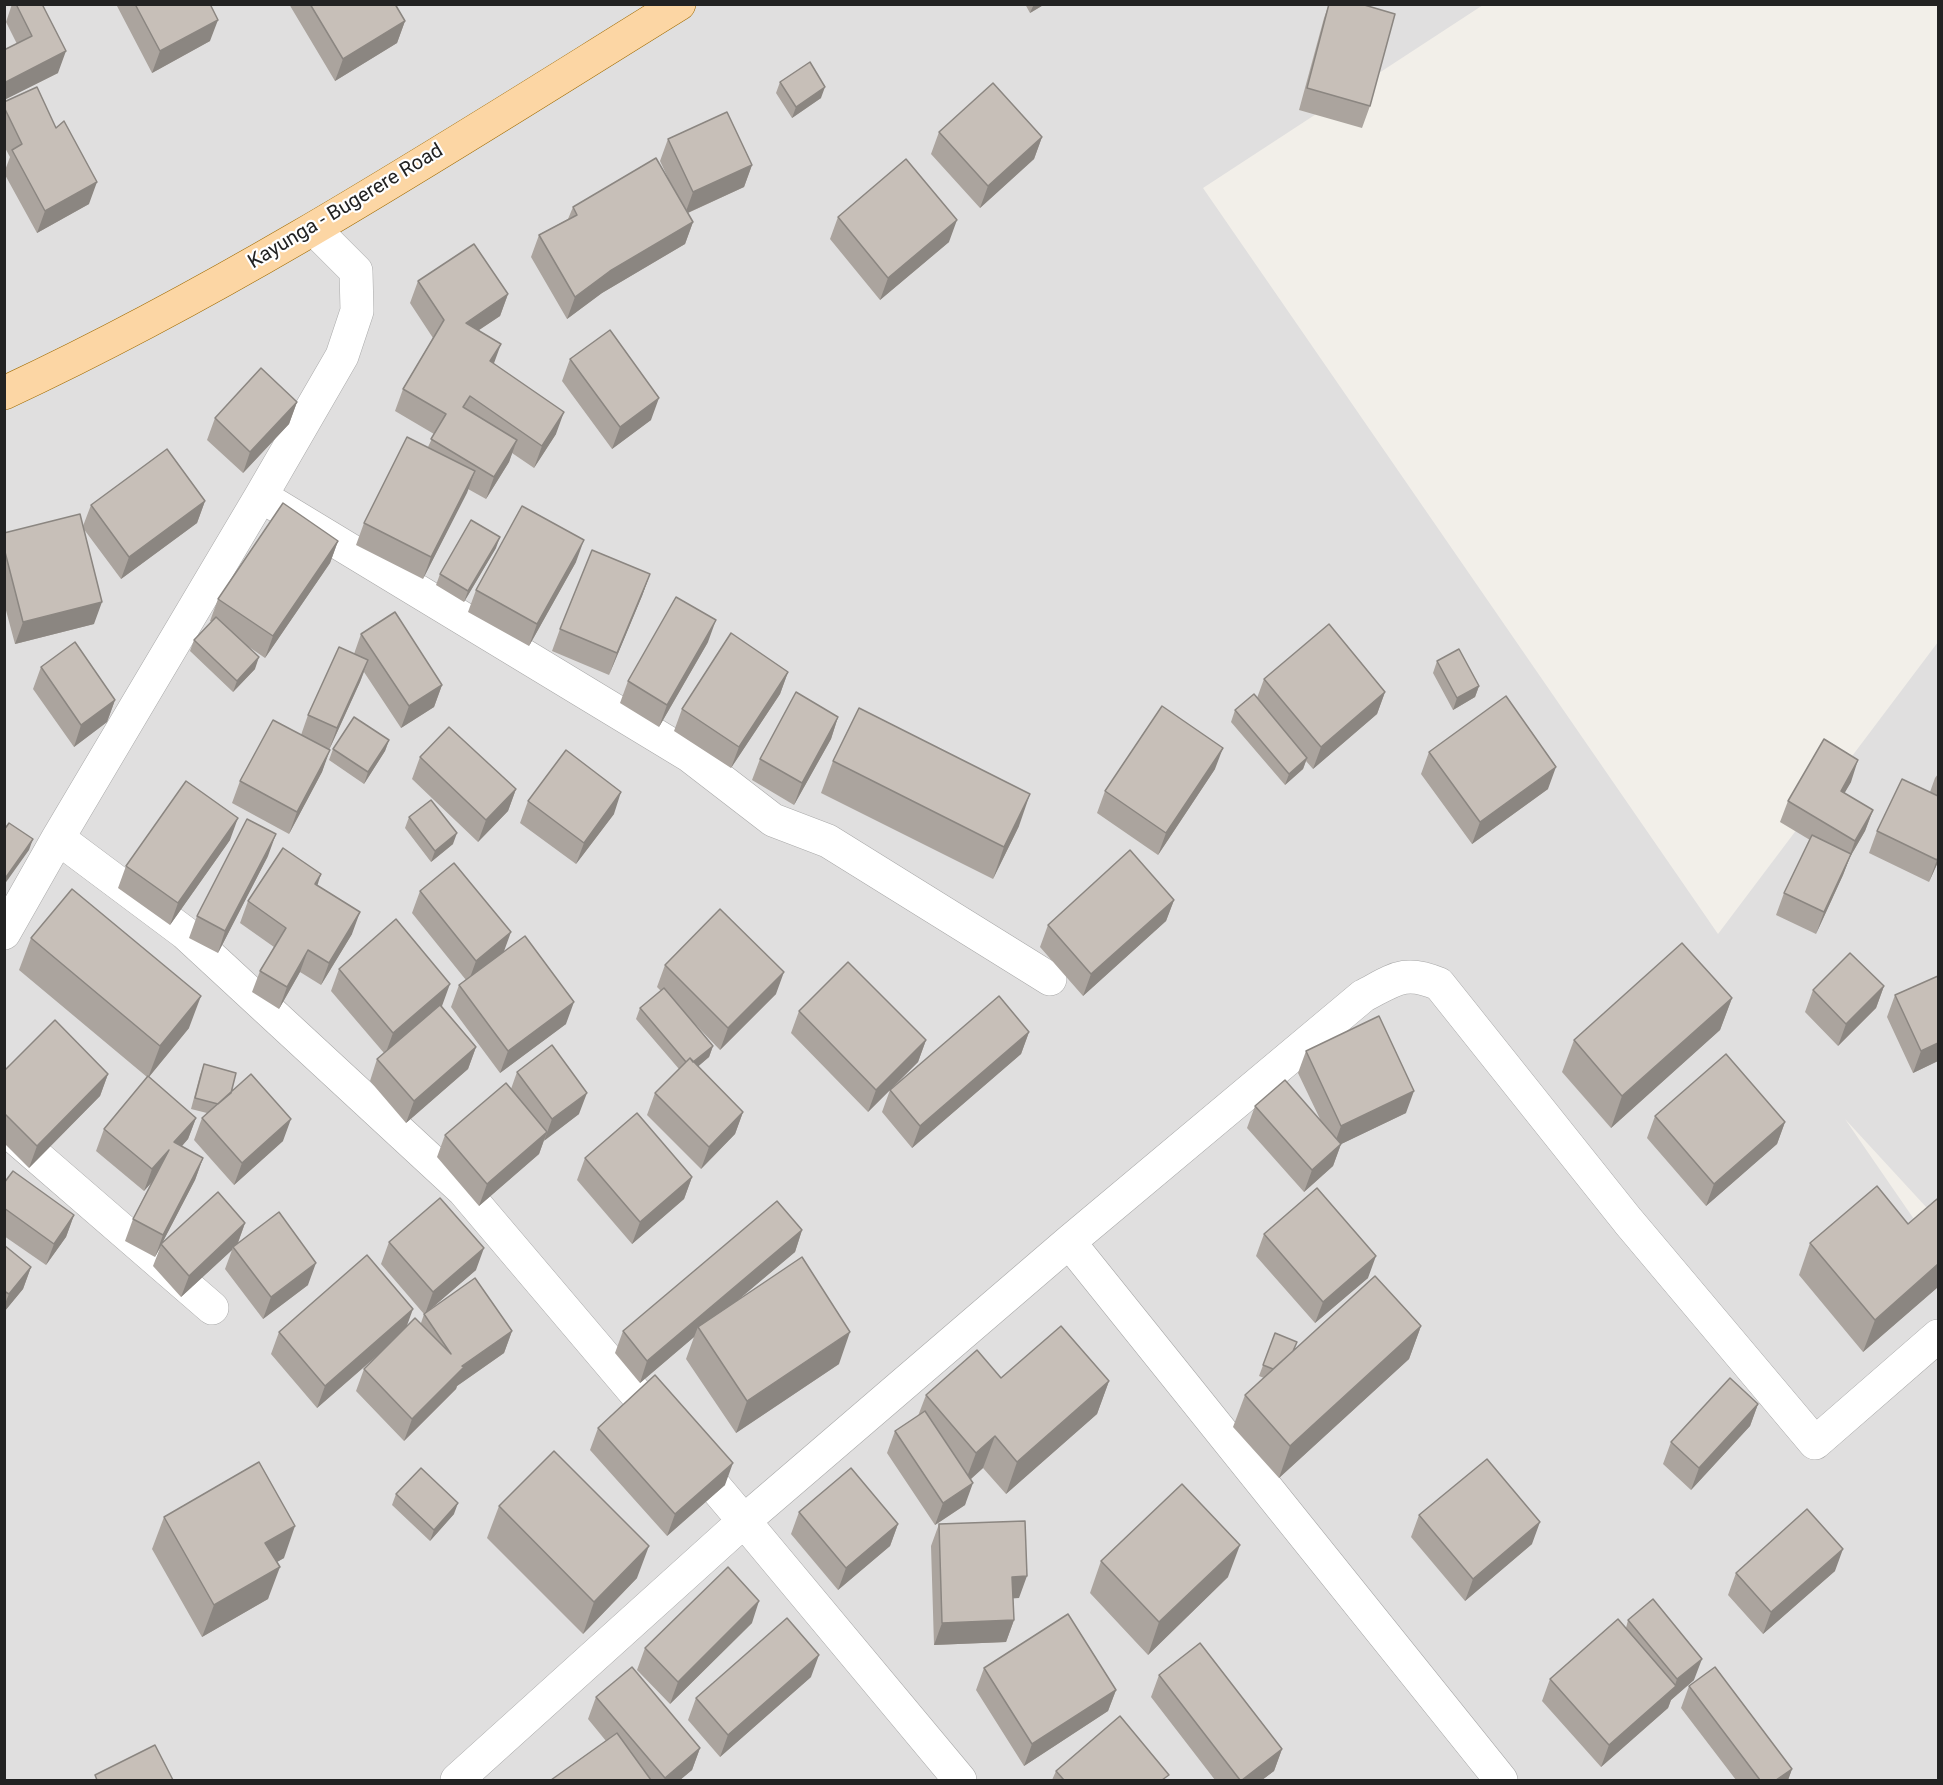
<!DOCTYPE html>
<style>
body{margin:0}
#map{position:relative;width:1943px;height:1785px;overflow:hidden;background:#f2efe9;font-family:Roboto,sans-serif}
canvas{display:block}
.frame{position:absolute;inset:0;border:6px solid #222;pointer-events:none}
</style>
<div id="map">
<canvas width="1943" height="1785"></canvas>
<div class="frame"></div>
</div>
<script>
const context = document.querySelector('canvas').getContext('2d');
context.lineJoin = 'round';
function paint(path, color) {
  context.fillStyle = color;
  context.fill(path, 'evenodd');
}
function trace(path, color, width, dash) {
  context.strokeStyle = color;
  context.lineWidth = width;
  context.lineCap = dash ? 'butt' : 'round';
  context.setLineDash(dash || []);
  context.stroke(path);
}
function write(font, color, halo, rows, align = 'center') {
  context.font = font + ' Roboto,sans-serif';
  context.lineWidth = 4.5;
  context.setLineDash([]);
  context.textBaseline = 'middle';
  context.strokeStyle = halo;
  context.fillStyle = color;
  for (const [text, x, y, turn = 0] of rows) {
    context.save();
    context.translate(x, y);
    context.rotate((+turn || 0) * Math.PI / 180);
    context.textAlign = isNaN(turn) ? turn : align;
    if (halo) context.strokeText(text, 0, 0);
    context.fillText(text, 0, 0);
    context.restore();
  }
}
paint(new Path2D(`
 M5,5H1483L1203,188L1718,934L1938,642V1220L1845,1119L1938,1254V1780H5Z`), '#e0dfdf');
const minor = new Path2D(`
 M261,496L690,756L773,820L828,841L1050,979
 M58,838L185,933L464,1191L744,1521L960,1780
 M4,933L58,838L261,496L342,356L357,311L356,271L314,229
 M4,1128L212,1308
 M1069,1242L1501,1780
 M457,1780L744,1521L1069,1242L1363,996C1394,980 1404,969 1439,984L1628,1221L1815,1443L1938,1336`);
const primary = new Path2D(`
 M4,393C240,283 458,141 679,4`);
trace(minor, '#a9a9a9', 34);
trace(primary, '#a06b00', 34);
trace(minor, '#fff', 33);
trace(primary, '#fcd6a4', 33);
paint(new Path2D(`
 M12,4H42L58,73L4,100V50L17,44L6,22Z
 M117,4H210V41L152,73L117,6Z
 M289,4H395L405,21L397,43L335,81Z
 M1025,4H1045L1030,13Z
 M1329,4H1361L1370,106L1362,128L1299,110L1324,18Z
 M780,82L821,98L792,118L776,93Z
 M4,102L89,204L37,233L4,173L10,157L4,146Z
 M939,132L1042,137L1034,159L980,208L931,154Z
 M668,139L752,165L744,187L688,213L693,222L685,244L602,293L567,319L531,257L539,235L568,219L573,207L668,178L660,161Z
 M838,217L949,242L880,300L830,239Z
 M418,281L508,294L500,316L479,330L494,364L556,434L534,468L512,453L509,462L486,499L468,489L423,579L356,545L364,523L428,447L434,434L395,411L403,389L433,338L410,303Z
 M570,359L651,420L612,449L562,381Z
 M297,402L289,424L243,473L207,440L215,418Z
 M205,501L197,523L121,579L83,528L94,624L15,644L4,603V533L83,526L91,505Z
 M338,541L330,563L265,658L249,647L255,669L233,692L190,651L194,640L212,622L210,621L218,599Z
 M496,548L464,602L436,585L440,574Z
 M576,562L529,646L468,612L476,590Z
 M650,574L642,596L609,675L552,651L560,629Z
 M361,634L442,685L434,707L401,728L364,672L360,682L329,750L322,772L289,834L232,803L240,781L301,735L308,715L354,654Z
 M708,642L659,727L620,703L628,681Z
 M1437,661L1479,686L1475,697L1453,710L1433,673Z
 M41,667L115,700L107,722L74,747L33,689Z
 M788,672L780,694L731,768L674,731L682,709Z
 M1264,679L1385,692L1377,714L1313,769L1306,761L1303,769L1285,785L1231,722L1235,710L1257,698Z
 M838,717L831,739L794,805L752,780L760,759Z
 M389,740L385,751L364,784L329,760L333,749Z
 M1429,752L1548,789L1472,844L1421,774Z
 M420,757L516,789L508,811L478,842L412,779Z
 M833,761L1019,826L993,879L821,793Z
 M1215,769L1158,855L1097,813L1105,791Z
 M1938,774V862L1929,882L1869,853L1877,831L1930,792L1935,778Z
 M1851,782L1844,793L1873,810L1865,831L1850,857L1843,875L1816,934L1776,915L1784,893L1810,840L1780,822L1788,801Z
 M528,801L614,814L576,864L520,823Z
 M409,817L453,844L431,862L405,828Z
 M230,840L170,925L118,888L126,866Z
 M268,856L218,953L189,938L197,916Z
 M317,886L352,934L321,985L300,972L279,1009L252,992L260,971L274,947L240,923L248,901Z
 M420,891L504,952L566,1024L500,1073L451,1007L459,985L466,980L412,913Z
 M1174,900L1166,921L1083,996L1040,947L1048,925Z
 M31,938L189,1028L149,1077L196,1118L188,1139L182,1146L203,1158L195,1180L162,1243L245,1223L238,1243L308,1285L263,1319L225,1269L232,1250L181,1297L153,1266L160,1248L155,1257L125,1241L133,1219L152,1181L144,1191L96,1151L104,1129L147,1077L19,970Z
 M665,965L776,994L720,1050L694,1023L713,1046L709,1057L698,1066L743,1112L735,1134L701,1169L647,1115L655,1093L679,1069L636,1019L640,1008L661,991L657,987Z
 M339,969L442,1006L476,1047L468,1069L406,1123L370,1081L377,1059L384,1053L331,991Z
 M1884,986L1876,1008L1838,1046L1805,1012L1813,990Z
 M1895,995L1938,1061L1913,1073L1887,1017Z
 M1732,998L1720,1030L1611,1128L1562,1072L1574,1040Z
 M799,1011L926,1040L918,1062L868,1112L791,1033Z
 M1029,1032L1021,1054L912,1148L882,1112L890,1090Z
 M1306,1051L1406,1113L1341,1144L1333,1166L1304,1192L1247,1128L1255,1106L1320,1119L1298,1073Z
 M204,1064L231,1093L283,1141L234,1185L194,1140L202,1118L207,1113L191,1109L200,1075Z
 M4,1071L108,1074L100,1096L29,1168L4,1143Z
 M517,1072L579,1114L544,1140L539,1154L479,1206L437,1157L445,1135L511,1089Z
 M1655,1116L1785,1122L1777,1144L1706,1206L1647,1138Z
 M585,1158L692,1177L684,1199L632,1244L577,1180Z
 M4,1183L74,1215L66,1237L46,1265L4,1236Z
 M1938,1201V1287L1863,1352L1799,1275L1810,1243L1908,1224Z
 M802,1230L795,1252L738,1300L839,1364L736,1433L686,1359L694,1337L640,1383L615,1353L623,1331Z
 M1264,1234L1368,1278L1315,1323L1256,1256Z
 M389,1242L476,1270L427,1312L512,1331L504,1353L457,1386L456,1389L404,1441L356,1391L364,1369L378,1355L317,1408L271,1354L279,1332L407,1326L421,1323L424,1314L381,1264Z
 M4,1245L31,1267L23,1289L4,1312Z
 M1421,1326L1409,1359L1279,1478L1233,1427L1245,1395L1264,1378L1259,1376L1275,1333L1294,1350Z
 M1001,1378L1109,1381L1097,1414L1006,1494L983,1468L970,1480L965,1505L935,1525L887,1453L895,1431L918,1416L926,1395Z
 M1758,1404L1750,1426L1691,1490L1663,1464L1671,1442Z
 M598,1428L725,1485L667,1536L590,1450Z
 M396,1494L454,1514L430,1541L392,1505Z
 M499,1506L637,1578L583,1634L487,1538Z
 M799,1512L898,1524L890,1546L838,1590L791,1534Z
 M1419,1515L1532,1544L1465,1601L1411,1537Z
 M164,1517L284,1558L277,1562L268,1599L202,1637L152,1549Z
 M939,1524L1019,1598H1013L1014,1620L1006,1642L934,1645L931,1546Z
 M1101,1561L1228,1577L1148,1655L1090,1593Z
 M1835,1571L1763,1634L1728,1595L1736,1573Z
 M1628,1620L1694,1680L1671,1700L1668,1708L1601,1767L1542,1701L1550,1679L1626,1628Z
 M752,1623L670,1704L637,1670L645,1648Z
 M984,1668L1116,1690L1108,1711L1024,1766L976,1690Z
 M1159,1675L1282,1749L1274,1771L1262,1780H1215L1151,1697Z
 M811,1677L720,1757L688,1720L696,1698Z
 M1689,1686L1792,1769L1788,1780H1736L1681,1708Z
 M596,1697L700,1748L692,1770L680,1780H551L606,1741L588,1719Z
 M1056,1771L1167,1780H1052Z`), '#aba49e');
paint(new Path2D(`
 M1034,4H1045L1030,13Z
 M218,20L210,41L152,73L160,51Z
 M405,21L397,43L335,81L343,59Z
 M66,51L58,73L4,100V83Z
 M825,87L821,98L792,118L796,107Z
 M1042,137L1034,159L980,208L988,186Z
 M752,165L744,187L685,214L693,192Z
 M97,182L89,204L37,233L45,211Z
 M957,220L949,242L880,300L888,278Z
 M693,222L685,244L602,293L567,319L575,297L610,271Z
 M508,294L500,316L458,344L466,323Z
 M501,344L493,366L490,361Z
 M659,398L651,420L612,449L620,427Z
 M297,402L289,424L243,473L250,452Z
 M564,412L556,434L534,468L542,446Z
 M517,440L509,462L486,499L494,477Z
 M475,471L467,493L423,579L431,557Z
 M205,501L197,523L121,579L129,557Z
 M500,537L496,548L464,602L468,591Z
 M584,540L576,562L529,646L537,624Z
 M338,541L330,563L265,658L273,636Z
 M650,574L642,596L609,675L617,653Z
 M102,602L94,624L15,644L23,622Z
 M716,620L708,642L659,727L667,705Z
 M259,657L255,669L233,692L237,681Z
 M368,660L360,682L329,750L337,728Z
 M788,672L780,694L731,768L739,747Z
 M442,685L434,707L401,728L409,706Z
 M1479,686L1475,697L1453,710L1457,698Z
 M1385,692L1377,714L1313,769L1321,747Z
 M115,700L107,722L74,747L81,725Z
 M838,717L831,739L794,805L802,783Z
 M389,740L385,751L364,784L368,772Z
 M1223,748L1215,769L1158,855L1166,833Z
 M330,750L322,772L289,834L297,812Z
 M1307,758L1303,769L1285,785L1289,774Z
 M1858,760L1851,782L1833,813L1841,791Z
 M1556,767L1548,789L1472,844L1480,822Z
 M516,789L508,811L478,842L486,820Z
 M621,792L614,814L576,864L584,843Z
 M1030,794L1019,826L993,879L1004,847Z
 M1873,810L1865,831L1850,857L1843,875L1816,934L1824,912L1847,863L1855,841Z
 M238,818L230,840L170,925L178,903Z
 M457,833L453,844L431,862L435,851Z
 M276,834L268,856L218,953L225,931Z
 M33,839L29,850L4,885V880Z
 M1938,857V862L1929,882Z
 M321,874L314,896L315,884Z
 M1174,900L1166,921L1083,996L1091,974Z
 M360,912L352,934L321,985L329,963Z
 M511,932L503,954L468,983L476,961Z
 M308,950L300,972L279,1009L287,987Z
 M784,972L776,994L720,1050L728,1028Z
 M450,984L442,1006L385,1055L393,1033Z
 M1884,986L1876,1008L1838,1046L1846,1024Z
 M201,996L189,1028L148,1078L160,1046Z
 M1732,998L1720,1030L1611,1128L1622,1096Z
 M574,1002L566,1024L500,1073L508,1051Z
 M1029,1032L1021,1054L912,1148L920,1126Z
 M926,1040L918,1062L868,1112L876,1090Z
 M1938,1043V1061L1913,1073L1921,1051Z
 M713,1046L709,1057L686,1077L690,1065Z
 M476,1047L468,1069L406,1123L414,1101Z
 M108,1074L100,1096L29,1168L37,1146Z
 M1414,1091L1406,1113L1333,1148L1341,1126Z
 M587,1093L579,1114L544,1141L552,1119Z
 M743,1112L735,1134L701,1169L709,1147Z
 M196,1118L188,1139L166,1164L174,1142Z
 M291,1119L283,1141L234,1185L242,1163Z
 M1785,1122L1777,1144L1706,1206L1714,1184Z
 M547,1132L539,1154L479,1206L487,1184Z
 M1341,1144L1333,1166L1304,1192L1312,1170Z
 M169,1150L161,1172L144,1191L152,1169Z
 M203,1158L195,1180L155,1257L163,1235Z
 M692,1177L684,1199L632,1244L640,1222Z
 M74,1215L66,1237L46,1265L54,1244Z
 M245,1223L237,1245L233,1247L232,1250L181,1297L189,1276Z
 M802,1230L795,1252L701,1331L698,1327L694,1337L640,1383L647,1361Z
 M484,1248L476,1270L425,1314L433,1292Z
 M1376,1256L1368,1278L1315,1323L1323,1302Z
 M316,1263L308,1285L263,1319L271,1297Z
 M1938,1264V1287L1863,1352L1875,1320Z
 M31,1267L23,1289L4,1312V1306L9,1294Z
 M413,1309L405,1331L317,1408L325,1386Z
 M1421,1326L1409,1359L1279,1478L1290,1446Z
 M512,1331L504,1353L457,1386L456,1389L404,1441L412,1419L462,1366Z
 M850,1332L839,1364L736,1433L747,1401Z
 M1109,1381L1097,1414L1006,1494L1017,1462Z
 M1758,1404L1750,1426L1691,1490L1699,1468Z
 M995,1436L983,1468L964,1485L976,1453Z
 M733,1463L725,1485L667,1536L675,1514Z
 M973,1483L965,1505L935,1525L943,1503Z
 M458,1503L454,1514L430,1541L434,1530Z
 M1540,1522L1532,1544L1465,1601L1473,1579Z
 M898,1524L890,1546L838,1590L846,1568Z
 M295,1526L284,1558L254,1575L265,1543Z
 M1240,1545L1228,1577L1148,1655L1159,1622Z
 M649,1546L637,1578L583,1634L594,1602Z
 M1843,1549L1835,1571L1763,1634L1771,1612Z
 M280,1567L268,1599L202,1637L214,1605Z
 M1027,1576L1019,1598L1004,1599L1012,1577Z
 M759,1601L752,1623L670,1704L678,1682Z
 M1014,1620L1006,1642L934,1645L942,1623Z
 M819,1655L811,1677L720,1757L728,1735Z
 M1702,1659L1694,1680L1671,1700L1668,1708L1601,1767L1609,1745L1674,1688L1677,1679Z
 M1116,1690L1108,1711L1024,1766L1032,1744Z
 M700,1748L692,1770L680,1780H664L665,1778Z
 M1282,1749L1274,1771L1262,1780H1242Z
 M1792,1769L1788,1780H1776Z`), '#8b8681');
const building = new Path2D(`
 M16,4H42L66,51L4,83V50L32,36Z
 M135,4H210L218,20L160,51Z
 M310,4H395L405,21L343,59Z
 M1329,4H1361L1395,14L1370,106L1307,88Z
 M810,62L825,87L796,107L780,82Z
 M993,83L1042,137L988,186L939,132Z
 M37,87L56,128L64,121L97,182L45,211L12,150L22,144L4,107V102Z
 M727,112L752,165L693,192L668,139Z
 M656,158L693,222L610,271L575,297L539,235L577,215L573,207Z
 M906,159L957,220L888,278L838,217Z
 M474,244L508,294L466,323L501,344L490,361L564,412L542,446L470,396L463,407L517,440L494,477L431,439L446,414L403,389L444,320L418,281Z
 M610,330L659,398L620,427L570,359Z
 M261,368L297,402L250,452L215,418Z
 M407,437L475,471L431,557L364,523Z
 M167,449L205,501L129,557L91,505Z
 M283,503L338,541L273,636L218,599Z
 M522,506L584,540L537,624L476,590Z
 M80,514L102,602L23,622L4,548V533Z
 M471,520L500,537L468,591L440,574Z
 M592,550L650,574L617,653L560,629Z
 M676,597L716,620L667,705L628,681Z
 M395,612L442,685L409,706L361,634Z
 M216,617L259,657L237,681L194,640Z
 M1329,624L1385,692L1321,747L1264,679Z
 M731,633L788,672L739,747L682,709Z
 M75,642L115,700L81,725L41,667Z
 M339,647L368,660L337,728L308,715Z
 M1459,649L1479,686L1457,698L1437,661Z
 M796,692L838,717L802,783L760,759Z
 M1254,694L1307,758L1289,774L1235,710Z
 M1506,696L1556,767L1480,822L1429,752Z
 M1162,706L1223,748L1166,833L1105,791Z
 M859,708L1030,794L1004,847L833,761Z
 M354,717L389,740L368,772L333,749Z
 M273,720L330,750L297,812L240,781Z
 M449,727L516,789L486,820L420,757Z
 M1824,739L1858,760L1841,791L1873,810L1855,841L1788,801Z
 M566,750L621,792L584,843L528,801Z
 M1902,779L1938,796V857L1937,860L1877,831Z
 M186,781L238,818L178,903L126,866Z
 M431,800L457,833L435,851L409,817Z
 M247,819L276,834L225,931L197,916Z
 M9,823L33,839L4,880V830Z
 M1812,835L1851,854L1824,912L1784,893Z
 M283,848L321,874L315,884L360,912L329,963L308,950L287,987L260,971L286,928L248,901Z
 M1130,850L1174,900L1091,974L1048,925Z
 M454,863L511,932L476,961L420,891Z
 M72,889L201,996L160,1046L31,938Z
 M720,909L784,972L728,1028L665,965Z
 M396,919L450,984L393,1033L339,969Z
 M525,936L574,1002L508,1051L459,985Z
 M1682,943L1732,998L1622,1096L1574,1040Z
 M1850,953L1884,986L1846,1024L1813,990Z
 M848,962L926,1040L876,1090L799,1011Z
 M1938,976V1043L1921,1051L1895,995Z
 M664,988L713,1046L693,1062L690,1058L686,1062L640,1008Z
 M999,996L1029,1032L920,1126L890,1090Z
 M440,1005L476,1047L414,1101L377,1059Z
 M1379,1016L1414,1091L1341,1126L1306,1051Z
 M55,1020L108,1074L37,1146L4,1113V1071Z
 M552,1045L587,1093L552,1119L517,1072Z
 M1726,1054L1785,1122L1714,1184L1655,1116Z
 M690,1058L743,1112L709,1147L655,1093Z
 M204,1064L236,1073L231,1093L218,1104L195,1098Z
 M251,1074L291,1119L242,1163L202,1118Z
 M148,1076L196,1118L174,1142L203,1158L163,1235L133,1219L169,1150L152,1169L104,1129Z
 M1285,1080L1341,1144L1312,1170L1255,1106Z
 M506,1083L547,1132L487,1184L445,1135Z
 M637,1113L692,1177L640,1222L585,1158Z
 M13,1171L74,1215L54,1244L4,1208V1183Z
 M1877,1186L1908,1224L1937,1199L1938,1201V1264L1875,1320L1810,1243Z
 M1317,1188L1376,1256L1323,1302L1264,1234Z
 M218,1192L245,1223L189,1276L161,1244Z
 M440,1198L484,1248L433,1292L389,1242Z
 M777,1201L802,1230L647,1361L623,1331Z
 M279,1212L316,1263L271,1297L233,1247Z
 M4,1245L31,1267L9,1294L4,1291Z
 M367,1255L413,1309L325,1386L279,1332Z
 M802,1257L850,1332L747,1401L698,1327Z
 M1375,1276L1421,1326L1290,1446L1245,1395Z
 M475,1278L512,1331L462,1366L464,1367L412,1419L364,1369L415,1318L451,1354L424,1314Z
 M1061,1326L1109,1381L1017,1462L995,1436L976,1453L926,1395L977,1350L1001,1378Z
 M1275,1333L1297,1342L1293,1351L1273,1369L1263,1365Z
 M655,1375L733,1463L675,1514L598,1428Z
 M1730,1378L1758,1404L1699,1468L1671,1442Z
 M925,1411L973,1483L943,1503L895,1431Z
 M554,1451L649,1546L594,1602L499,1506Z
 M1487,1459L1540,1522L1473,1579L1419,1515Z
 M259,1462L295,1526L265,1543L280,1567L214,1605L164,1517Z
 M421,1468L458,1503L434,1530L396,1494Z
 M851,1468L898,1524L846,1568L799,1512Z
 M1182,1484L1240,1545L1159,1622L1101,1561Z
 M1807,1509L1843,1549L1771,1612L1736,1573Z
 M1025,1521L1027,1576L1012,1577L1014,1620L942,1623L939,1524Z
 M728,1567L759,1601L678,1682L645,1648Z
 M1653,1599L1702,1659L1677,1679L1628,1620Z
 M1068,1614L1116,1690L1032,1744L984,1668Z
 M787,1618L819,1655L728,1735L696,1698Z
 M1618,1619L1676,1686L1609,1745L1550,1679Z
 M1200,1643L1282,1749L1242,1780H1240L1159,1675Z
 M632,1667L700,1748L665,1778L596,1697Z
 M1715,1667L1792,1769L1776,1780H1760L1689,1686Z
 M1120,1716L1169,1775L1162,1780H1064L1056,1771Z
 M617,1733L651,1780H551Z
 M155,1745L173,1780H97L95,1775Z`);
paint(building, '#c7bfb8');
trace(building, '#8b8681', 1.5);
write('20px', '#222', '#fff', [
 ["Kayunga - Bugerere Road",346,207,-31]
]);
</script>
